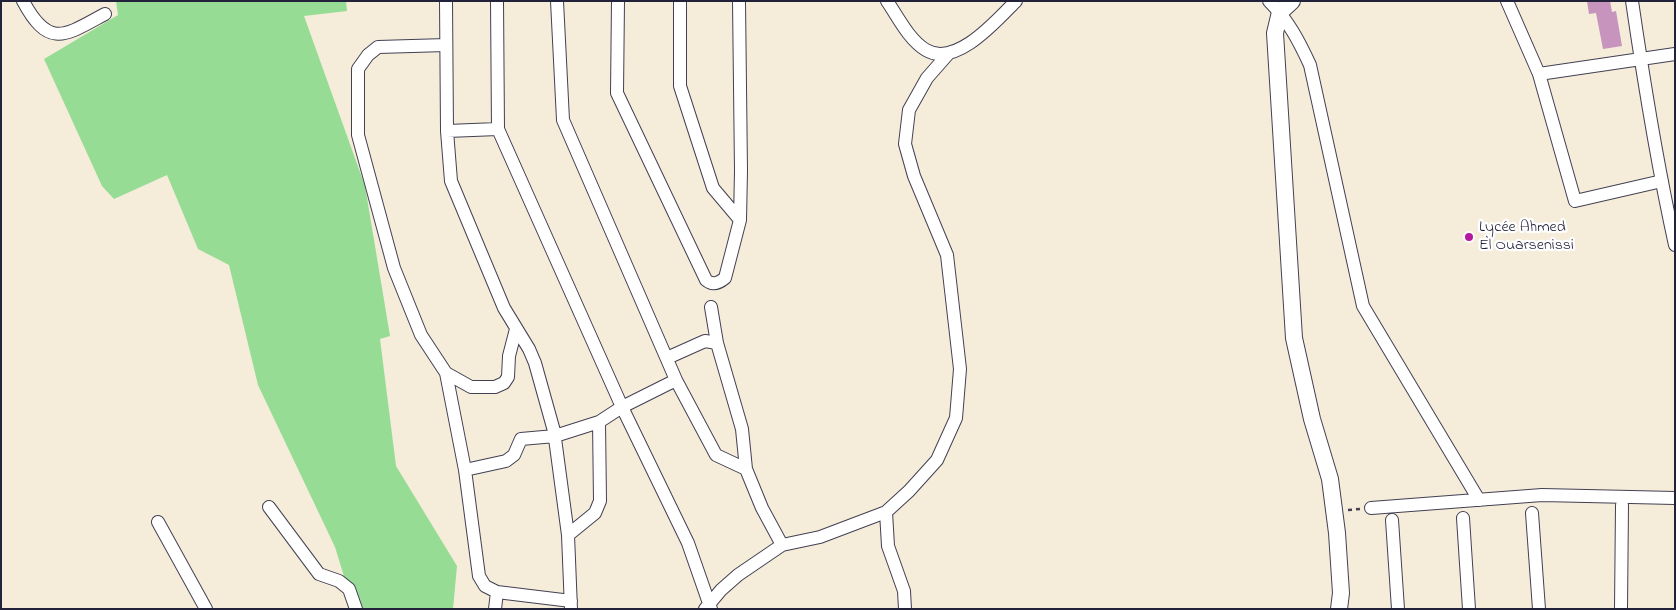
<!DOCTYPE html>
<meta charset="utf-8">
<style>
body{margin:0}
#map{position:relative;width:1676px;height:610px;overflow:hidden;background:#f5ecd9;font-family:"Indie Flower",sans-serif}
canvas{display:block}
.frame{position:absolute;inset:0;border:2px solid #22223b;pointer-events:none}
</style>
<div id="map">
<canvas width="1676" height="610"></canvas>
<div class="frame"></div>
</div>
<script>
const context = document.querySelector('canvas').getContext('2d');
context.lineJoin = 'round';
function paint(path, color) {
  context.fillStyle = color;
  context.fill(path, 'evenodd');
}
function trace(path, color, width, dash) {
  context.strokeStyle = color;
  context.lineWidth = width;
  context.lineCap = dash ? 'butt' : 'round';
  context.setLineDash(dash || []);
  context.stroke(path);
}
function write(font, color, halo, rows, align = 'center') {
  context.font = font + ' "Indie Flower",sans-serif';
  context.lineWidth = 4.5;
  context.setLineDash([]);
  context.textBaseline = 'middle';
  context.strokeStyle = halo;
  context.fillStyle = color;
  for (const [text, x, y, turn = 0] of rows) {
    context.save();
    context.translate(x, y);
    context.rotate((+turn || 0) * Math.PI / 180);
    context.textAlign = isNaN(turn) ? turn : align;
    if (halo) context.strokeText(text, 0, 0);
    context.fillText(text, 0, 0);
    context.restore();
  }
}
paint(new Path2D(`
 M116,1H346L347,11L304,16L365,186L390,336L380,339L396,466L457,566L453,609H354L335,547L258,385L229,265L198,249L167,175L114,199L102,186L44,59L118,15Z`), '#96dc95');
paint(new Path2D(`
 M1587,1H1610L1612,12L1616,11L1622,46L1603,49L1596,13L1589,14Z`), '#c794bd');
const minor = new Path2D(`
 M23,1C49,50 66,35 105,14
 M446,1L447,131L451,181L504,308L529,349L535,363L554,431L568,535L571,609
 M497,1L498,129L622,407L688,543L711,609
 M618,1L617,93L706,280C713,286 719,283 725,278L740,220L741,171L739,1
 M680,1V86L713,188L740,220
 M887,1C898,17 909,40 926,50C956,68 997,20 1016,1
 M1269,1C1288,20 1299,41 1310,65L1363,306L1479,500
 M1507,1L1539,74L1575,201L1662,181
 M1632,1C1644,83 1657,164 1675,245
 M446,45L378,47L368,55L358,69V135L394,268L421,335L446,373L471,387H495L504,383L508,377L509,356L516,329
 M1539,74L1675,54
 M447,131L498,129
 M711,307L717,343
 M667,358L705,341L717,343L742,429L746,469L762,508L782,545
 M446,373L465,470L479,576L485,586L497,592L571,601
 M676,380L716,455L746,469
 M465,470L506,461L514,455L521,439L555,436L599,422L622,407L676,380L563,120L557,1
 M269,507L319,574L339,581L349,589L356,609
 M1371,508L1542,495L1675,498
 M886,512L888,546L904,591L905,609
 M1532,513L1539,609
 M1463,518L1469,609
 M1392,520L1398,609
 M158,522L206,609
 M568,535L595,513L600,501L599,422
 M495,609L497,592
 M705,609L721,590L738,575L782,545L820,537L886,512L909,491L937,460L956,418L960,369L947,255L914,176L905,144L909,110L927,78L949,53
 M1621,609L1622,505`);
const major = new Path2D(`
 M1292,1L1280,12L1275,33L1294,338L1312,419L1330,479L1337,533L1341,593L1339,609`);
trace(minor, '#424053', 14);
trace(major, '#424053', 18);
trace(new Path2D(`
 M1348,510L1360,509`), '#424053', 2.5, [4, 4]);
trace(minor, '#fff', 12);
trace(major, '#fff', 16);
for (const [x, y, r, color] of [
 [1469,237,5,"#b5179e"]
]) {
  const dot = new Path2D();
  dot.arc(x, y, r, 0, 2 * Math.PI);
  context.fillStyle = color;
  context.fill(dot);
  trace(dot, '#fff', 2);
}
write('16px', '#22223b', '#fff', [
 ["Lycée Ahmed",1479,228],
 ["El Ouarsenissi",1479,246]
], 'left');
</script>
